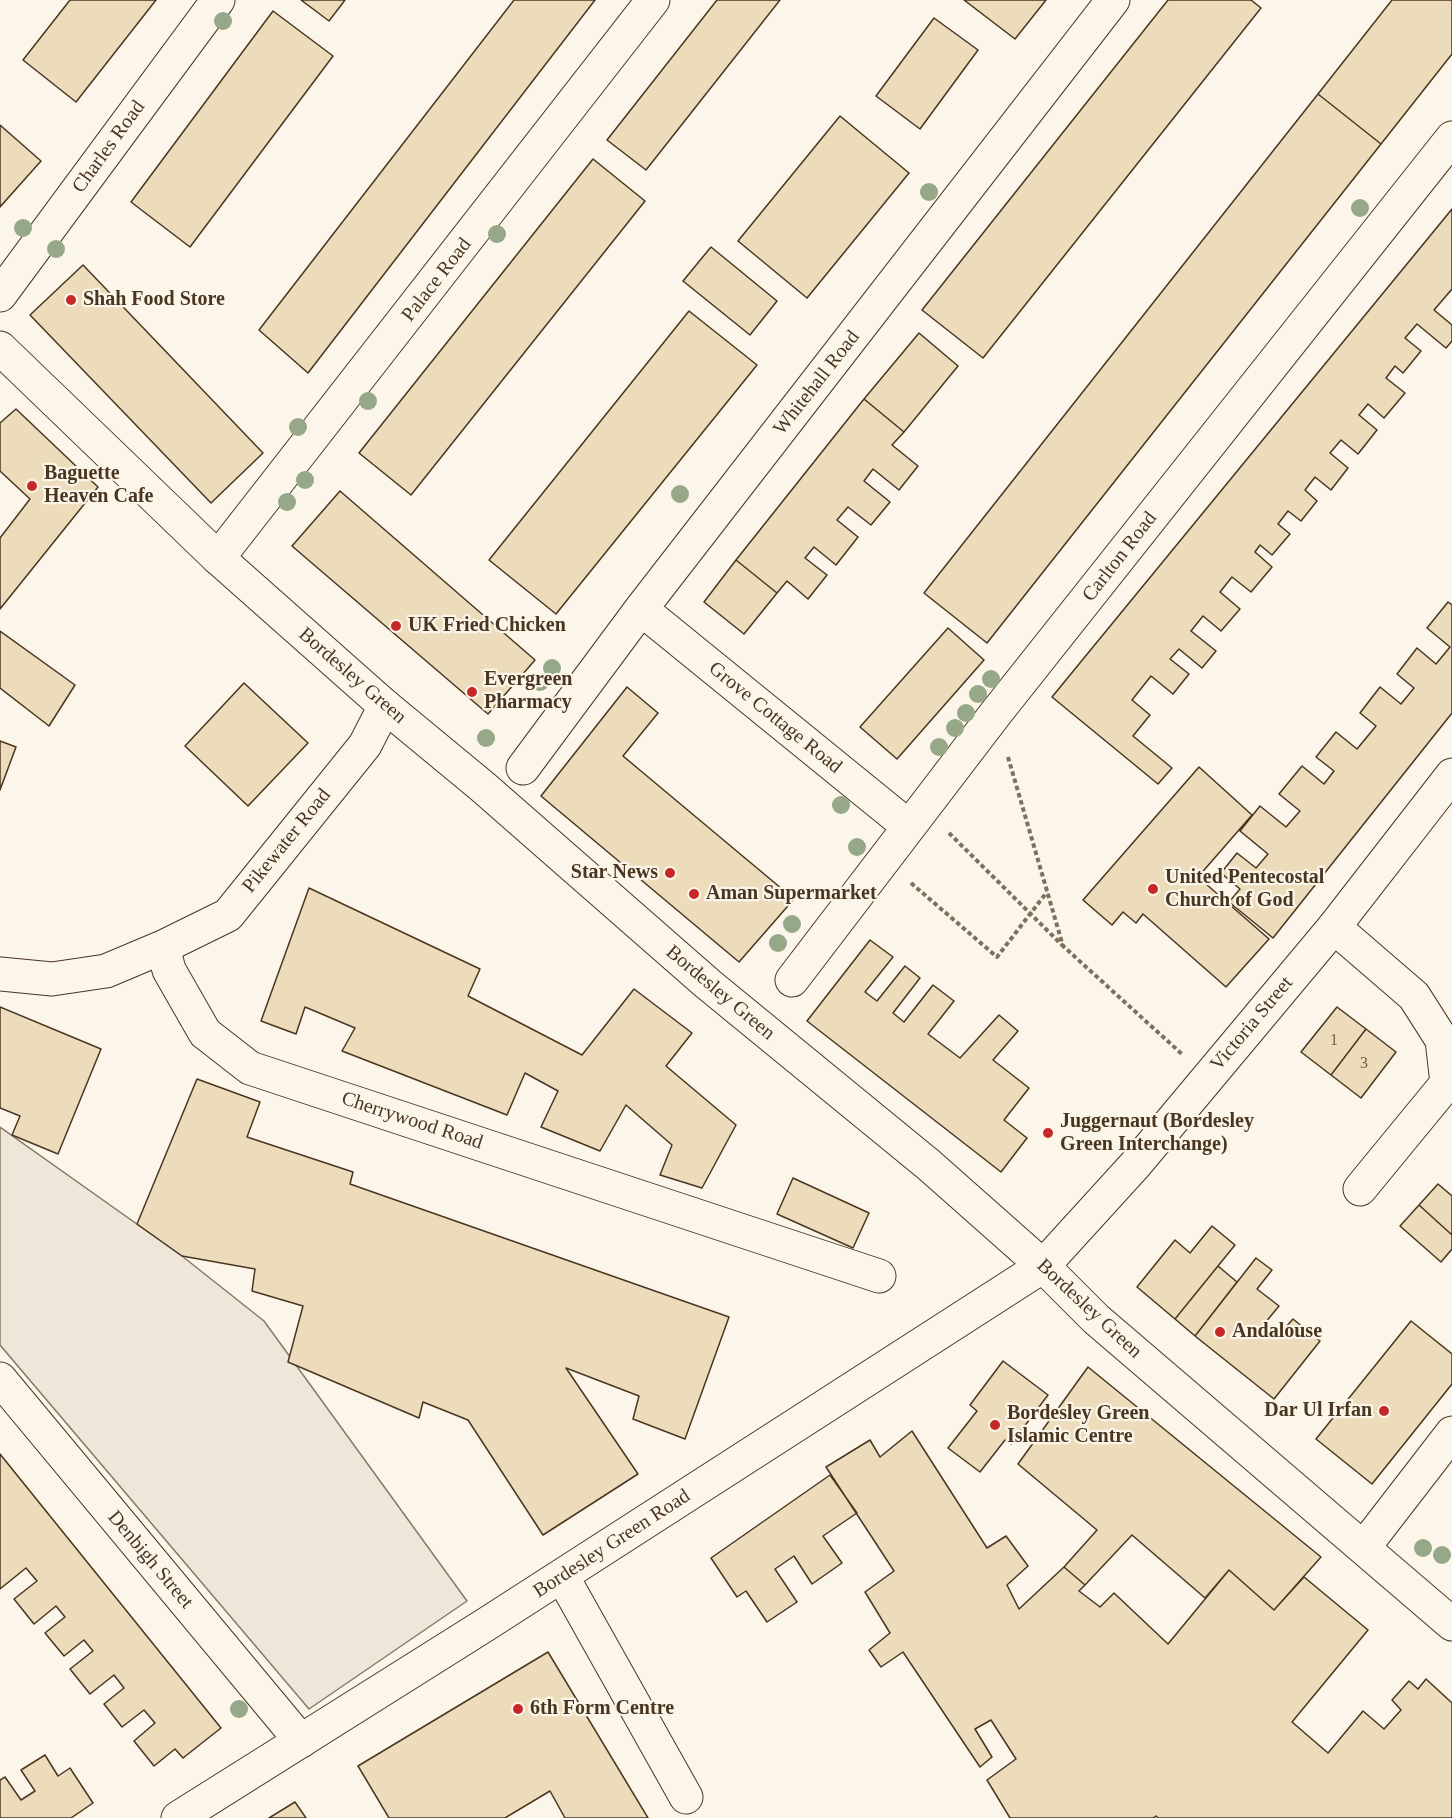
<!DOCTYPE html>
<style>
body{margin:0}
canvas{display:block;background:#fbf6e9}
</style>
<canvas width="1452" height="1818"></canvas>
<script>
const context = document.querySelector('canvas').getContext('2d');
context.lineJoin = 'round';
function paint(path, color) {
  context.fillStyle = color;
  context.fill(path, 'evenodd');
}
function trace(path, color, width, dash) {
  context.strokeStyle = color;
  context.lineWidth = width;
  context.lineCap = dash ? 'butt' : 'round';
  context.setLineDash(dash || []);
  context.stroke(path);
}
function write(font, color, halo, rows, align = 'center') {
  context.font = font + ' Georgia,serif';
  context.lineWidth = 4.5;
  context.setLineDash([]);
  context.textBaseline = 'middle';
  context.strokeStyle = halo;
  context.fillStyle = color;
  for (const [text, x, y, turn = 0] of rows) {
    context.save();
    context.translate(x, y);
    context.rotate((+turn || 0) * Math.PI / 180);
    context.textAlign = isNaN(turn) ? turn : align;
    if (halo) context.strokeText(text, 0, 0);
    context.fillText(text, 0, 0);
    context.restore();
  }
}
const green = new Path2D(`
 M0,1127L182,1256L264,1321L467,1601L309,1709L0,1345Z`);
paint(green, '#ede6d9');
trace(green, '#887966', 1.5);
const building = new Path2D(`
 M70,0H156L76,102L23,60Z
 M301,0H345L329,21Z
 M514,0H595L308,373L259,330Z
 M717,0H780L646,170L607,140Z
 M964,0H1046L1015,39Z
 M1168,0H1251L1261,8L983,358L922,310Z
 M1392,0H1452V54L1381,144L1318,94Z
 M273,11L333,56L190,247L131,202Z
 M934,18L978,50L920,129L876,96Z
 M1318,94L1381,144L987,643L924,593Z
 M840,116L909,173L807,298L738,241Z
 M0,125L41,161L0,207Z
 M593,159L645,201L411,495L359,453Z
 M1452,209V289L1434,310L1452,325V341L1446,348L1417,324L1405,338L1421,351L1403,373L1395,366L1386,378L1405,393L1384,418L1368,404L1359,415L1377,430L1358,454L1341,440L1330,453L1348,468L1331,490L1315,477L1305,490L1317,501L1301,521L1288,511L1278,524L1290,534L1272,555L1260,545L1255,552L1272,567L1251,592L1232,577L1220,592L1240,609L1221,631L1203,616L1191,631L1216,651L1202,668L1179,649L1170,659L1189,674L1173,694L1151,676L1132,700L1150,715L1133,736L1172,768L1158,784L1052,697Z
 M711,247L777,301L750,335L683,281Z
 M83,265L263,453L211,503L30,315Z
 M689,311L757,365L556,614L489,560Z
 M919,333L958,366L904,432L864,399Z
 M864,399L904,432L892,445L918,466L899,490L873,469L864,481L890,502L871,525L848,507L837,520L858,537L836,565L814,547L805,558L827,575L808,599L787,581L777,593L736,560Z
 M16,409L98,487L0,609V538L30,499L0,471V423Z
 M340,491L535,660L488,714L292,546Z
 M736,560L777,593L744,634L704,602Z
 M1448,602L1452,605V713L1273,938L1229,902L1240,889L1221,873L1237,853L1256,868L1268,854L1240,831L1260,806L1286,827L1300,811L1279,794L1302,766L1324,784L1334,771L1316,757L1336,732L1357,749L1376,726L1360,713L1380,687L1401,704L1414,688L1397,674L1417,648L1436,664L1450,647L1427,628Z
 M948,628L984,660L897,759L860,727Z
 M0,631L75,685L49,726L0,688Z
 M244,683L308,743L248,806L185,746Z
 M627,687L658,713L623,756L794,899L739,962L541,796Z
 M0,741L16,747L0,790Z
 M1199,767L1252,815L1198,877L1269,939L1226,987L1143,914L1136,923L1123,912L1112,925L1083,900Z
 M309,888L480,969L468,996L582,1055L634,989L692,1033L666,1066L736,1125L702,1188L660,1175L672,1145L626,1105L600,1151L541,1127L558,1091L525,1073L507,1115L342,1051L355,1028L305,1007L296,1034L261,1021Z
 M870,940L893,957L865,992L877,1001L905,966L920,978L893,1013L904,1022L933,985L954,1001L928,1034L960,1058L999,1015L1018,1031L993,1060L1029,1088L1004,1120L1027,1138L1001,1172L807,1021Z
 M0,1007L101,1049L58,1154L12,1135L20,1116L0,1108Z
 M1337,1007L1366,1029L1331,1075L1301,1052Z
 M1366,1029L1396,1052L1361,1098L1331,1075Z
 M197,1079L260,1102L247,1137L353,1172L350,1184L729,1317L685,1439L633,1419L639,1396L566,1368L638,1474L543,1535L468,1420L423,1402L419,1418L288,1362L303,1306L252,1291L255,1269L182,1256L137,1224Z
 M793,1178L869,1213L853,1248L777,1214Z
 M1438,1184L1452,1196V1235L1419,1205Z
 M1419,1205L1452,1235V1249L1441,1262L1400,1226Z
 M1212,1226L1235,1245L1175,1319L1137,1287L1175,1240L1190,1253Z
 M1256,1258L1272,1270L1257,1289L1279,1306L1265,1323L1279,1335L1293,1319L1320,1341L1274,1399L1195,1336Z
 M1218,1266L1237,1282L1195,1336L1175,1319Z
 M1411,1321L1452,1354V1384L1372,1484L1316,1439Z
 M1003,1361L1048,1395L1011,1444L1005,1440L980,1472L948,1448L977,1411L970,1405Z
 M1088,1367L1321,1557L1274,1610L1229,1570L1205,1598L1132,1535L1085,1585L1064,1567L1097,1530L1018,1464Z
 M912,1431L987,1548L1006,1536L1028,1566L1007,1585L1019,1609L1064,1567L1085,1585L1079,1591L1100,1607L1114,1593L1168,1644L1229,1570L1274,1610L1304,1577L1368,1630L1292,1722L1328,1753L1363,1711L1384,1729L1401,1710L1392,1700L1409,1681L1418,1689L1426,1679L1452,1703V1818H1158L1156,1816L1153,1818H1010L987,1780L1016,1759L991,1720L975,1729L992,1757L980,1767L903,1652L881,1667L869,1650L890,1633L865,1592L894,1571L826,1467L870,1440L880,1457Z
 M0,1454L221,1728L183,1758L175,1749L154,1766L134,1741L155,1723L144,1710L122,1727L104,1704L124,1688L114,1675L90,1694L70,1669L93,1651L84,1640L64,1656L45,1633L65,1617L56,1606L34,1624L14,1599L37,1581L26,1568L0,1589Z
 M830,1475L857,1513L823,1536L842,1563L812,1584L794,1556L775,1569L797,1602L767,1622L746,1591L737,1597L711,1558Z
 M548,1652L648,1818H565L550,1791L505,1818H389L358,1766Z
 M45,1755L58,1776L70,1768L93,1803L71,1818H0V1780L5,1777L21,1800L35,1791L21,1770Z
 M295,1802L306,1818H269Z`);
paint(building, '#ecdcbc');
trace(building, '#4a3520', 1.5);
const minor = new Path2D(`
 M0,295L218,0
 M218,558L653,0
 M641,609L908,826
 M523,768L641,609L1113,0
 M1334,927L1414,996L1442,1040L1447,1083L1360,1189
 M163,947L228,915L365,745L385,706
 M0,974L52,979L106,971L163,947L169,970L205,1033L250,1068L879,1276
 M792,980L996,713L1452,138
 M0,1379L301,1741
 M1364,1547L1452,1433
 M562,1576L686,1797`);
const major = new Path2D(`
 M0,348L218,558L385,706L483,787L708,984L929,1165L1043,1266L1096,1319L1452,1624
 M178,1818L485,1625L1043,1266L1135,1165L1334,927L1452,775`);
trace(minor, '#4a3520', 35);
trace(major, '#4a3520', 35);
trace(new Path2D(`
 M1008,757L1063,946L1183,1055
 M949,833L1063,946
 M911,883L997,957L1047,892`), '#7f6f5c', 4, [4.5, 3]);
trace(minor, '#fbf6e9', 33);
trace(major, '#fbf6e9', 33);
context.fillStyle = '#96a887';
for (const [x, y] of [
 [223,21],
 [929,192],
 [1360,208],
 [23,228],
 [497,234],
 [56,249],
 [368,401],
 [298,427],
 [305,480],
 [680,494],
 [287,502],
 [552,668],
 [991,679],
 [540,682],
 [978,694],
 [966,713],
 [955,728],
 [486,738],
 [939,747],
 [841,805],
 [857,847],
 [792,924],
 [778,943],
 [1423,1548],
 [1442,1555],
 [239,1709]
]) {
  context.beginPath();
  context.arc(x, y, 9, 0, 2 * Math.PI);
  context.fill();
}
for (const [x, y, r, color] of [
 [71,300,6,"#c62828"],
 [32,486,6,"#c62828"],
 [396,626,6,"#c62828"],
 [472,692,6,"#c62828"],
 [670,873,6,"#c62828"],
 [1153,889,6,"#c62828"],
 [694,894,6,"#c62828"],
 [1048,1133,6,"#c62828"],
 [1220,1332,6,"#c62828"],
 [1384,1411,6,"#c62828"],
 [995,1425,6,"#c62828"],
 [518,1709,6,"#c62828"]
]) {
  const dot = new Path2D();
  dot.arc(x, y, r, 0, 2 * Math.PI);
  context.fillStyle = color;
  context.fill(dot);
  trace(dot, '#fbf6e9', 2);
}
write('16px', '#725f47', null, [
 ["1",1334,1041],
 ["3",1364,1064]
]);
write('20px', '#4a3520', '#fbf6e9', [
 ["Charles Road",109,147,-54],
 ["Palace Road",437,280,-52],
 ["Whitehall Road",817,383,-52],
 ["Carlton Road",1120,557,-52],
 ["Bordesley Green",352,676,41],
 ["Grove Cottage Road",775,718,39],
 ["Pikewater Road",287,841,-51],
 ["Bordesley Green",720,993,40],
 ["Victoria Street",1252,1024,-50],
 ["Cherrywood Road",412,1121,18],
 ["Bordesley Green",1089,1309,43],
 ["Bordesley Green Road",612,1544,-33],
 ["Denbigh Street",150,1560,50]
]);
write('bold 20px', '#4a3520', '#fbf6e9', [
 ["Shah Food Store",83,300],
 ["Baguette",44,474],
 ["Heaven Cafe",44,497],
 ["UK Fried Chicken",408,626],
 ["Evergreen",484,680],
 ["Pharmacy",484,703],
 ["Star News",658,873,"right"],
 ["United Pentecostal",1165,878],
 ["Church of God",1165,901],
 ["Aman Supermarket",706,894],
 ["Juggernaut (Bordesley",1060,1122],
 ["Green Interchange)",1060,1145],
 ["Andalouse",1232,1332],
 ["Dar Ul Irfan",1372,1411,"right"],
 ["Bordesley Green",1007,1414],
 ["Islamic Centre",1007,1437],
 ["6th Form Centre",530,1709]
], 'left');
</script>
